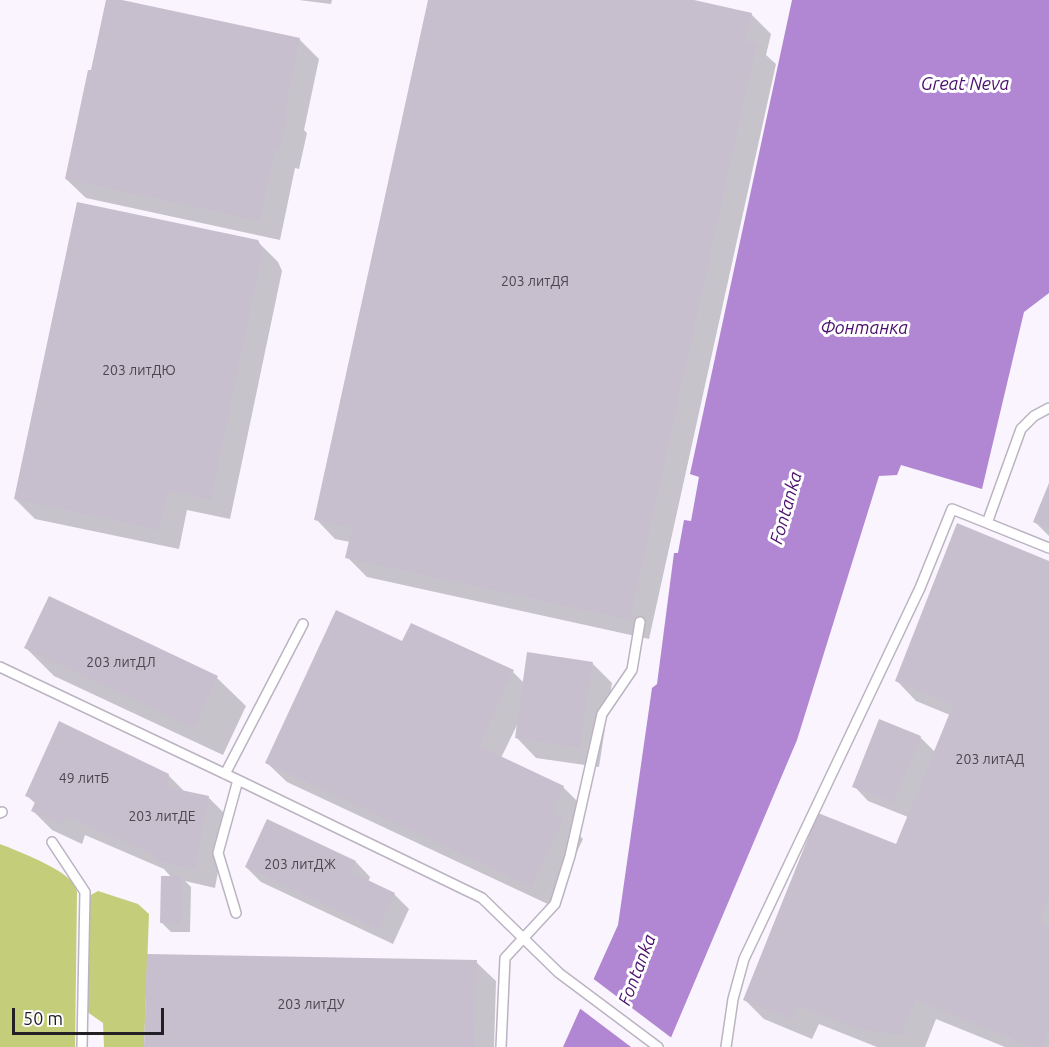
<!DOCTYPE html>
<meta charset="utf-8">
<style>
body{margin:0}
#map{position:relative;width:1049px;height:1047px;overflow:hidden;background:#f9f4fd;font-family:Ubuntu,sans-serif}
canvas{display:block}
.scale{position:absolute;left:12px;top:1008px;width:152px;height:27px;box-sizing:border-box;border:3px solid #221f25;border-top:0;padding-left:8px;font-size:18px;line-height:21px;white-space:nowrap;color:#221f25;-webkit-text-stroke:4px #fff;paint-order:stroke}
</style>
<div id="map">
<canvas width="1049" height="1047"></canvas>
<div class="scale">50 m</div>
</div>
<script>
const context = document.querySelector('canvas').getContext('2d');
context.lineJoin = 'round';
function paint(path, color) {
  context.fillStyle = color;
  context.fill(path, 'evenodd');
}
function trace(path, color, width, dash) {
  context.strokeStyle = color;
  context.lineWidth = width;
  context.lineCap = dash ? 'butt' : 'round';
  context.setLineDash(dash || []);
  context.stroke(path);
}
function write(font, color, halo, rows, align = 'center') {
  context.font = font + ' Ubuntu,sans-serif';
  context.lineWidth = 6;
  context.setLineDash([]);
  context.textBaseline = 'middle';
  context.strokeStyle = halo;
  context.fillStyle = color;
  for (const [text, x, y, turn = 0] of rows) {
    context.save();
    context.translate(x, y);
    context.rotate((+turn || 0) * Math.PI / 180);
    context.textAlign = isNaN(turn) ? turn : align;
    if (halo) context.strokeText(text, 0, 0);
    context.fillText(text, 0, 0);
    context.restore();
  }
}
paint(new Path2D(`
 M0,844C18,851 62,868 73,883C74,884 77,891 77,892L75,1047H0Z
 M98,891L138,904L149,914L144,1047H104L103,1023L86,1011L89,896Z`), '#c4cd79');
paint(new Path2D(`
 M792,0H1049V293L1024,312L982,489L901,465L897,475L879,476L797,740L667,1047H563L618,925L652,688L657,684L674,553H678L684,520L691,521L699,477L690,474Z`), '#b186d2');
paint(new Path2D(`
 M591,977L673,1039L670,1047H631L578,1007Z`), '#f9f4fd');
paint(new Path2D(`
 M107,0H114L299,39L319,59L304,130L307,133L299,169L295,168L280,240L86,198L66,179L92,72Z
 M299,0H332L331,4Z
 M429,0H694V1L751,14L771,34L766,55L776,64L649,639L367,577L347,557L350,542L335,539L316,519Z
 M258,242L278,262L282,271L230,519L187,510L179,549L35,519L15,499Z
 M1049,487V536L1035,522Z
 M1049,562V1047H1005L936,1019L925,1047H877L819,1024L812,1039L764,1019L745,1000L897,845L908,817L868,801L854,786L920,737L935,752L950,715L916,701L897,681Z
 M49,598L217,678L246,706L223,755L54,676L26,648Z
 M403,643L513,672L524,683L592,663L612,683L599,767L536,758L517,738L518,723L501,758L563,787L583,807L573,829L583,839L552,906L287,782L267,763Z
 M168,775L186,793L208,797L228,817L215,888L185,881L191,887L190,932H171L161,922L172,878L164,869L85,835L82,844L52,830L33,811L36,804L27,796Z
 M268,821L356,862L370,877L368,882L394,894L409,909L393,944L261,882L246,867Z
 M476,962L496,981L494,1047H146Z`), '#0003');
paint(new Path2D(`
 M106,0H122L300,38L285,112H288L280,150L275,149L260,221L65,179L88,70H91Z
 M428,0H694L752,13L746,40L757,43L630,620L345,558L352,528L314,520Z
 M77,202L258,240L263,250L211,500L168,491L159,530L14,499Z
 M1049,483V529L1033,522Z
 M957,523L1049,561V897L1039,922L1049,927V1031L1042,1047H1032L916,1000L902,1035L858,1029L799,1006L792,1020L743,1000L818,813L896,844L953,705L895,681Z
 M49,596L218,676L194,728L24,648Z
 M336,610L402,641L411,623L514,670L479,746L564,786L552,813L564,818L532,887L265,763Z
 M527,652L593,662L580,748L515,738Z
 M879,719L921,736L894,803L852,787Z
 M59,721L169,774L167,787L209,796L195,869L152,860L153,855L66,816L62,825L31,811L36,800L25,796Z
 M267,819L356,861L351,872L395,893L378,930L245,867Z
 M161,876H182L181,923H160Z
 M147,954L477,960L475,1047H144Z`), '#c7bfce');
const service = new Path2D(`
 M987,523L1049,548
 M0,667L238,780L482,898L559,973L658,1047
 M225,774L303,624
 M0,813L2,812
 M52,842L85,892L82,1047
 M236,913L218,853L238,780
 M501,1047L505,958L555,904L570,856L602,714L632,670L640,622
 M726,1047L733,999L744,959L920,588L952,509L987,523L1021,429L1034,416L1049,408`);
trace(service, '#bbb3c2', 12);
trace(service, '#fff', 9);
write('14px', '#4b474f', null, [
 ["203 литДЯ",535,281],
 ["203 литДЮ",139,370],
 ["203 литДЛ",121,662],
 ["203 литАД",990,759],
 ["49 литБ",84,778],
 ["203 литДЕ",162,816],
 ["203 литДЖ",300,864],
 ["203 литДУ",311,1004]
]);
write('italic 18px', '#4b106c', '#fff', [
 ["Great Neva",965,84],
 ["Фонтанка",864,328],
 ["Fontanka",786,508,-74],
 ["Fontanka",637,970,-69]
]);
</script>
